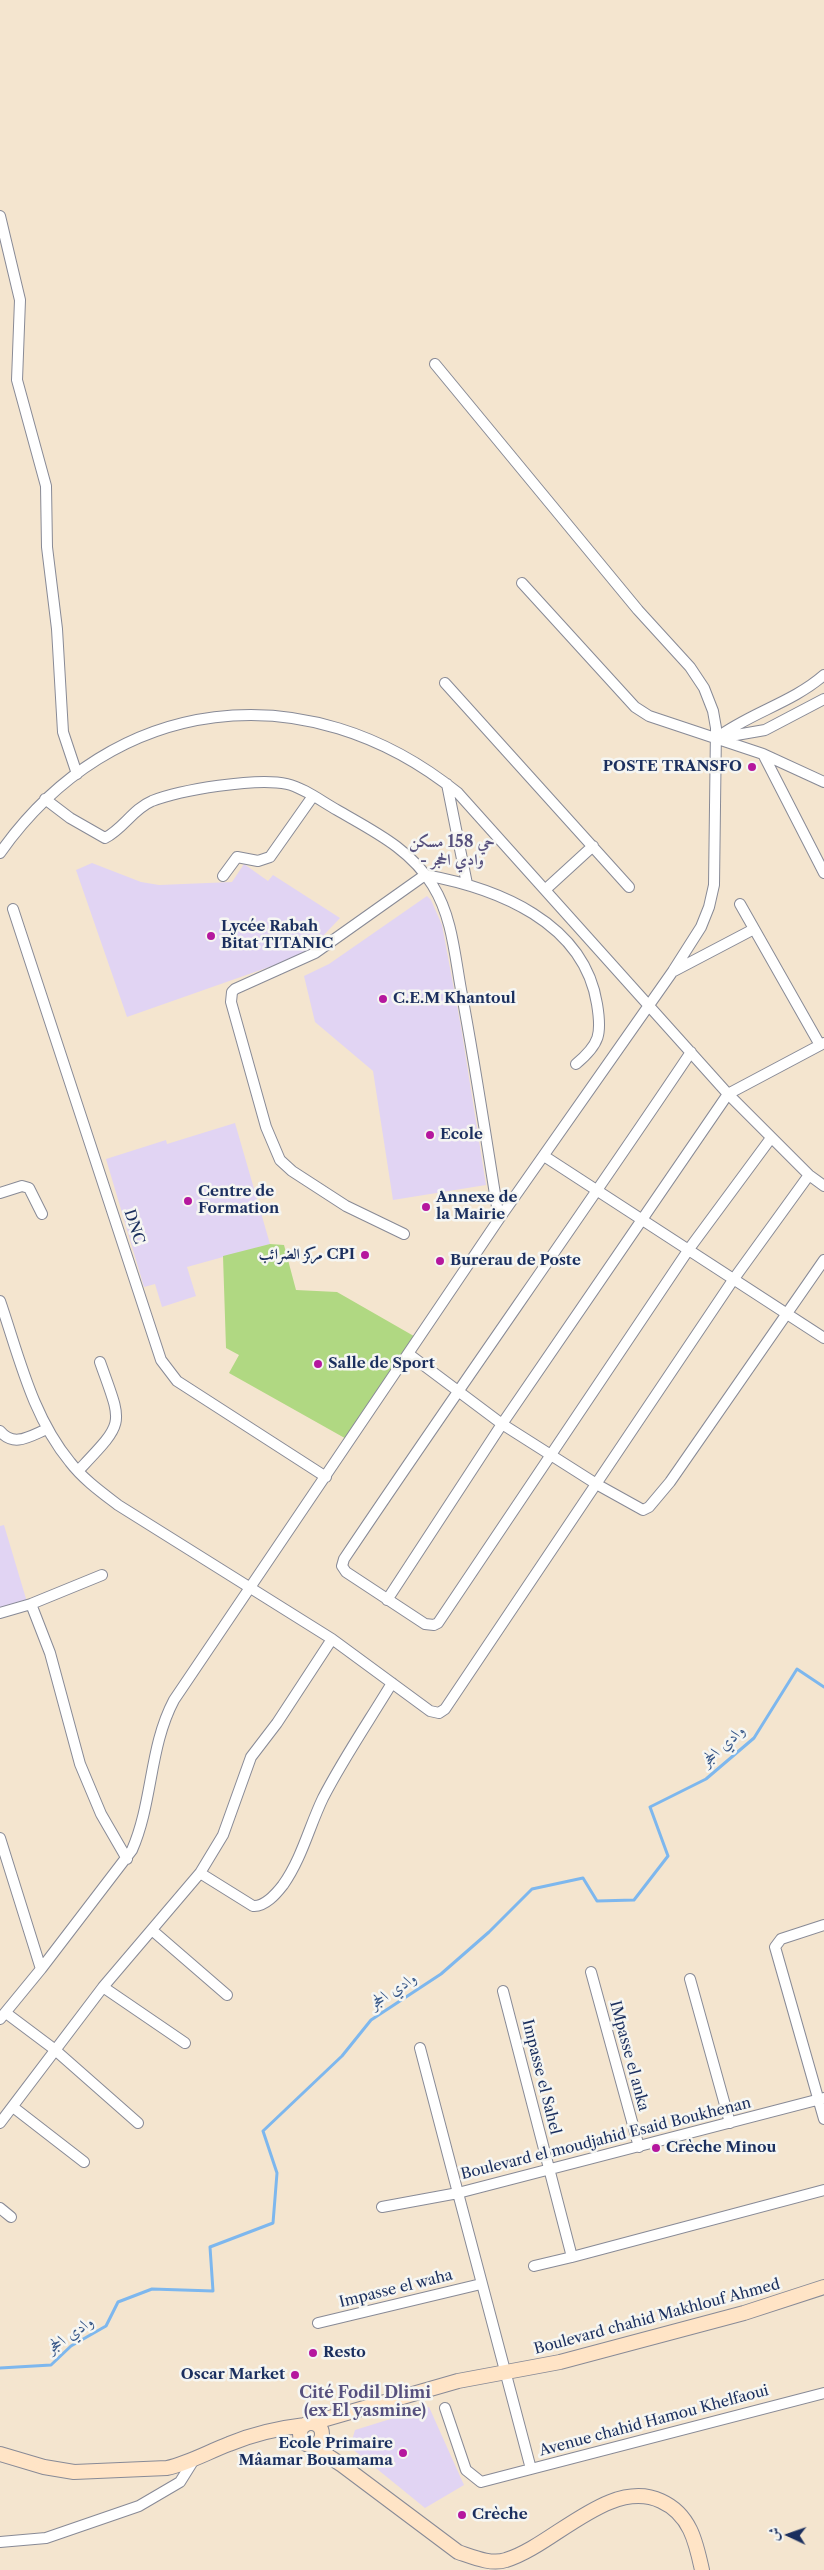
<!DOCTYPE html>
<meta charset="utf-8">
<style>
body{margin:0}
#map{position:relative;width:824px;height:2570px;overflow:hidden;background:#f4e5cf;font-family:"Libre Caslon Text",Amiri,serif}
canvas{display:block}
.north{position:absolute;left:764px;top:2510px;width:50px;height:50px;-webkit-text-stroke:4px #f6f6f2;paint-order:stroke;rotate:273deg;font-size:14px;font-weight:700;line-height:20px;text-align:center;color:#1b2f5e}
.north::after{content:'';display:block;margin:auto;width:18px;height:22px;background:#1b2f5e;clip-path:polygon(50% 0,100% 100%,50% 72%,0 100%)}
</style>
<div id="map">
<canvas width="824" height="2570"></canvas>
<div class="north">ش</div>
</div>
<script>
const context = document.querySelector('canvas').getContext('2d');
context.lineJoin = 'round';
function paint(path, color) {
  context.fillStyle = color;
  context.fill(path, 'evenodd');
}
function trace(path, color, width, dash) {
  context.strokeStyle = color;
  context.lineWidth = width;
  context.lineCap = dash ? 'butt' : 'round';
  context.setLineDash(dash || []);
  context.stroke(path);
}
function write(font, color, halo, rows, align = 'center') {
  context.font = font + ' "Libre Caslon Text",Amiri,serif';
  context.lineWidth = 5;
  context.setLineDash([]);
  context.textBaseline = 'middle';
  context.strokeStyle = halo;
  context.fillStyle = color;
  for (const [text, x, y, turn = 0] of rows) {
    context.save();
    context.translate(x, y);
    context.rotate((+turn || 0) * Math.PI / 180);
    context.textAlign = isNaN(turn) ? turn : align;
    if (halo) context.strokeText(text, 0, 0);
    context.fillText(text, 0, 0);
    context.restore();
  }
}
paint(new Path2D(`
 M92,863L141,882L159,885L232,882L244,864L268,881L273,875L340,918L306,954L127,1017L76,870Z
 M427,896L431,900L442,925L461,1027L486,1185L393,1200L373,1071L315,1022L304,976L329,964Z
 M235,1123L270,1244L187,1267L196,1296L162,1307L155,1284L144,1287L106,1159L166,1140L167,1144Z
 M4,1525L27,1602L0,1610V1526Z
 M429,2407L464,2485L425,2508L350,2447L355,2430Z`), '#e1d4f3');
paint(new Path2D(`
 M270,1244L284,1245L296,1290L337,1292L419,1339L350,1441L229,1373L239,1355L226,1348L223,1256Z`), '#b0d882');
trace(new Path2D(`
 M0,2368L51,2365L71,2346L106,2326L118,2302L152,2289L213,2291L210,2247L273,2223L277,2173L263,2131L342,2056L371,2020L441,1974L489,1932L532,1889L583,1878L597,1901L634,1900L668,1856L650,1807L706,1779L754,1738L797,1669L824,1687`), '#7db7ee', 3);
const street = new Path2D(`
 M0,216L20,300L17,380L46,486L47,547L57,629L63,732L77,774
 M522,583L635,707L649,716L763,754L824,782
 M445,683L629,887
 M719,738L765,730L824,699
 M715,739C749,713 792,703 824,675
 M763,754L824,873
 M447,784L467,884
 M45,799L70,818L105,838C123,829 133,809 152,801C180,790 257,777 287,784C304,788 321,801 337,810C373,831 411,849 433,886C453,918 455,959 462,995C476,1070 487,1145 499,1219
 M0,853C113,693 307,671 458,793L728,1094L809,1175L824,1186
 M223,876L237,857L258,861L270,857L313,796
 M546,889L593,846
 M740,904L820,1045
 M13,909L161,1360L177,1381L326,1477
 M674,971L754,929
 M691,1052C577,1222 458,1389 344,1559L342,1566L346,1572L425,1624L434,1625L438,1623L689,1249L771,1138
 M544,1156L824,1338
 M0,1193L22,1186L29,1188L42,1214
 M404,1234L346,1206L292,1171L280,1160L266,1127L231,1002L232,992L235,989L315,953L425,875C497,888 584,922 597,1004C602,1034 600,1044 576,1064
 M0,1301C19,1356 32,1416 70,1462C83,1479 101,1492 118,1505L332,1639L430,1711L439,1713L445,1709L733,1280L809,1175
 M410,1355L502,1424L598,1485L643,1510L649,1507L670,1482L824,1260
 M0,1431C14,1448 30,1436 47,1429
 M78,1471C126,1420 123,1427 100,1362
 M387,1600L502,1424L728,1094L824,1043
 M31,1604L50,1653L80,1764L101,1814L127,1859
 M0,1613L31,1604L102,1575
 M0,1838L41,1969
 M200,1873L253,1906C265,1907 276,1894 283,1885C302,1858 309,1827 323,1798C343,1759 369,1721 392,1683
 M824,1925L781,1939L775,1947L824,2119
 M153,1931L227,1995
 M591,1972L639,2147
 M690,1979L730,2123
 M103,1987L185,2043
 M503,1991L572,2257L824,2190
 M6,2013L54,2049L138,2123
 M0,2019L41,1969L132,1850C153,1802 149,1747 174,1700L499,1219L673,971L701,927L709,907L714,885L716,728L713,711L704,688L690,667L638,610L435,364
 M824,2098L458,2193L531,2469L824,2393
 M13,2107L84,2162
 M0,2123L103,1987L200,1873L223,1835L251,1757L277,1723L332,1639
 M382,2207L458,2193L420,2048
 M0,2208L11,2217
 M534,2266L572,2257
 M318,2323L481,2284
 M445,2408L466,2470L481,2482L531,2469
 M0,2542L46,2538L139,2506L180,2482L195,2458`);
const secondary = new Path2D(`
 M312,2423L458,2381L560,2362L744,2313L824,2287
 M300 2434a11 11 0 1 1 22 0a11 11 0 1 1-22 0Z
 M310,2444L342,2465L458,2552C473,2557 491,2565 506,2560C553,2546 610,2477 661,2501C690,2514 696,2542 702,2570
 M0,2454L44,2467L74,2472L167,2468C189,2463 208,2452 229,2444C253,2434 279,2428 305,2425`);
trace(street, '#888a96', 12);
trace(secondary, '#888a96', 16);
trace(street, '#fff', 10);
trace(secondary, '#ffe4c6', 14);
for (const [x, y, r, color] of [
 [752,767,5,"#b5179e"],
 [211,936,5,"#b5179e"],
 [383,999,5,"#b5179e"],
 [430,1135,5,"#b5179e"],
 [188,1201,5,"#b5179e"],
 [426,1207,5,"#b5179e"],
 [365,1255,5,"#b5179e"],
 [440,1261,5,"#b5179e"],
 [318,1364,5,"#b5179e"],
 [656,2148,5,"#b5179e"],
 [313,2353,5,"#b5179e"],
 [295,2375,5,"#b5179e"],
 [403,2453,5,"#b5179e"],
 [462,2515,5,"#b5179e"]
]) {
  const dot = new Path2D();
  dot.arc(x, y, r, 0, 2 * Math.PI);
  context.fillStyle = color;
  context.fill(dot);
  trace(dot, '#f6f6f2', 2);
}
write('bold 15px', '#1b2f5e', '#f6f6f2', [
 ["POSTE TRANSFO",742,767,"right"],
 ["Lycée Rabah",221,927],
 ["Bitat TITANIC",221,944],
 ["C.E.M Khantoul",393,999],
 ["Ecole",440,1135],
 ["Centre de",198,1192],
 ["Formation",198,1209],
 ["Annexe de",436,1198],
 ["la Mairie",436,1215],
 ["مركز الضرائب CPI",355,1255,"right"],
 ["Burerau de Poste",450,1261],
 ["Salle de Sport",328,1364],
 ["Crèche Minou",666,2148],
 ["Resto",323,2353],
 ["Oscar Market",285,2375,"right"],
 ["Ecole Primaire",393,2444,"right"],
 ["Mâamar Bouamama",393,2461,"right"],
 ["Crèche",472,2515]
], 'left');
write('15px', '#1b2f5e', '#f6f6f2', [
 ["DNC",134,1227,72],
 ["IMpasse el anka",629,2056,75],
 ["Impasse el Sahel",541,2077,76],
 ["Boulevard el moudjahid Esaid Boukhenan",606,2139,-14],
 ["Impasse el waha",396,2289,-14],
 ["Boulevard chahid Makhlouf Ahmed",657,2317,-15],
 ["Avenue chahid Hamou Khelfaoui",654,2421,-15]
]);
write('bold 16px', '#57517e', '#f6f6f2', [
 ["حي 158 مسكن",452,842],
 ["- وادي الحجر",452,860],
 ["Cité Fodil Dlimi",365,2393],
 ["(ex El yasmine)",365,2411]
]);
write('italic 16px', '#385889', '#f6f6f2', [
 ["وادي الحجر",723,1746,-42],
 ["وادي الحجر",393,1991,-33],
 ["وادي الحجر",70,2335,-34]
]);
</script>
